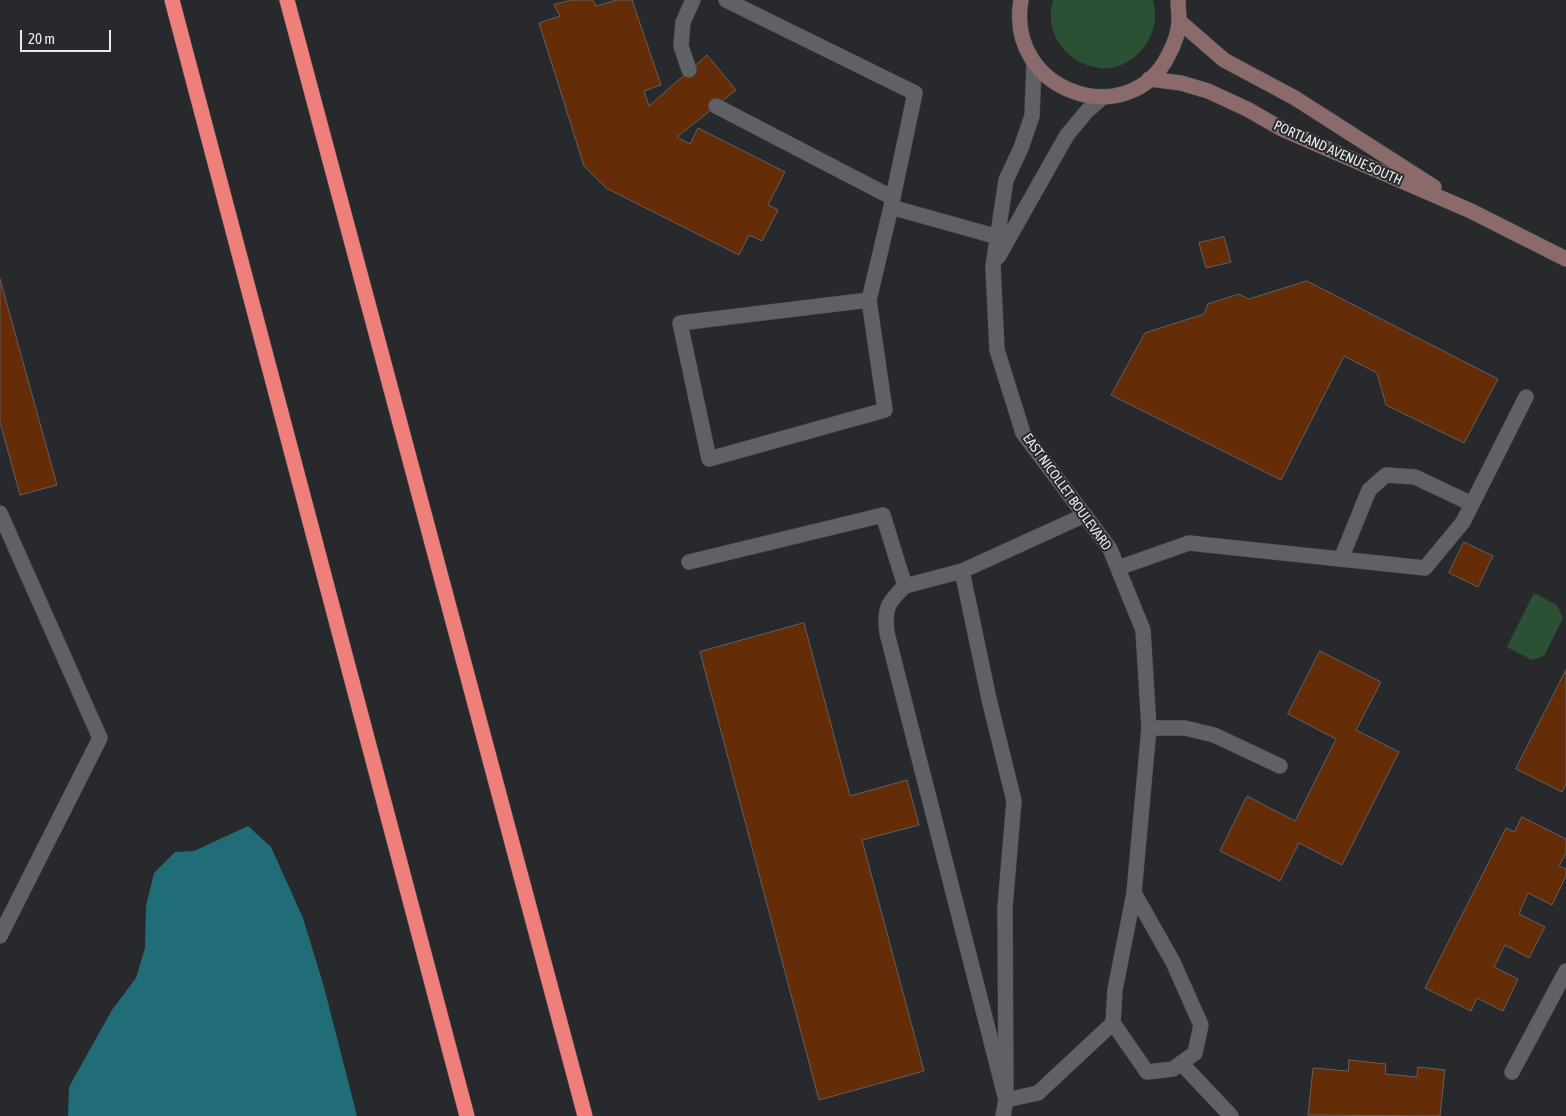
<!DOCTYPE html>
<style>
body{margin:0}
#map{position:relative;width:1566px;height:1116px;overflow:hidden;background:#28292c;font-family:"Asap Condensed",sans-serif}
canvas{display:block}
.scale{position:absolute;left:20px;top:30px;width:91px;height:22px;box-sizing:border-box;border:2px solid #e9eaeb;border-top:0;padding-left:6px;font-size:15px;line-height:18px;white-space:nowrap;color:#e9eaeb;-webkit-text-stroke:4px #28292c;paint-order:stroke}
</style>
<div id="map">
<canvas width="1566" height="1116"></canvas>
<div class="scale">20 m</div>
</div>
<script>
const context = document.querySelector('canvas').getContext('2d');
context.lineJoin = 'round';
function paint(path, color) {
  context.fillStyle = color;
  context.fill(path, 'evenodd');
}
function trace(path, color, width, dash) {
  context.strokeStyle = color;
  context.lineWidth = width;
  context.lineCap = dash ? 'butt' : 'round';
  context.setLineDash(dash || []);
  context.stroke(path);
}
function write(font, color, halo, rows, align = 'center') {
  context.font = font + ' "Asap Condensed",sans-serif';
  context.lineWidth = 4;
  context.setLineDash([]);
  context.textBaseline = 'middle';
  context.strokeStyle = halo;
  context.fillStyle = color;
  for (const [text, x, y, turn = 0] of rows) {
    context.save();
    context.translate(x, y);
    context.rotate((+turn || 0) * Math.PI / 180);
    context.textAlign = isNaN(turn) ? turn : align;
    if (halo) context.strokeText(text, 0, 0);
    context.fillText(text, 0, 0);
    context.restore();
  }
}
paint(new Path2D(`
 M1053,0H1153C1154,6 1156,13 1155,19C1153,45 1128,71 1101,68C1067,65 1043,33 1053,0Z
 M1534,593L1557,605L1563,618L1544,656L1532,660L1507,647Z`), '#2c5034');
paint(new Path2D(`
 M248,826L271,847L303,918L324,987L357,1116H68L69,1087L112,1010L136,978L145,948L146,906L154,873L175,852L194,851Z`), '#216d77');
const building = new Path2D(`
 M572,0H593L596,6L617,0H632L661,85L644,91L649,106L707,55L736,90L677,137L690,144L698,128L785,172L768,205L778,210L762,241L749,235L739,255L606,188L584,166L539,23L560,16L554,5Z
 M1224,237L1231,262L1206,268L1199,243Z
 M0,279L57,485L20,495L0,422Z
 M1307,281L1498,379L1464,443L1386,405L1377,373L1344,356L1281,480L1111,395L1145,333L1204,314L1208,304L1239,294L1248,299Z
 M1464,542L1493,556L1478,587L1449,573Z
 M804,623L850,796L907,780L919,825L862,840L924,1071L819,1100L700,652Z
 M1320,651L1381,682L1356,730L1399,752L1342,865L1299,843L1280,881L1220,851L1247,796L1295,821L1336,739L1288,714Z
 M1566,670V784L1562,792L1516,769Z
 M1522,817L1566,839V853L1559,866L1566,869V876L1552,905L1528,893L1519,914L1545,927L1529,958L1505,945L1494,967L1518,979L1503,1011L1477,998L1471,1011L1425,988L1506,828L1514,832Z
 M1349,1060L1386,1064L1385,1074L1417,1077L1418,1067L1445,1070L1440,1116L1308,1115L1313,1068L1348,1071Z`);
paint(building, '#642c07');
trace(building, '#63605f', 1);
const lane = new Path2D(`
 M726,0L915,93L891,207L998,237
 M689,70L681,46L683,22L693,0
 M716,106L893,198
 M869,300L680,323L709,459L885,410L869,300L891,207
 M0,513L100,738L0,936
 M1085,515L962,571L989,699L1014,801L1005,907L1006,1100L1038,1093L1113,1023
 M1341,559L1369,490L1386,475L1415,477L1472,504
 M689,562L883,515L905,586L962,571
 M1118,568L1189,543L1425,568L1463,522L1526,397
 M905,586C887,603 884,609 887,633L1006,1100L1003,1116
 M1149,728H1185L1214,735L1280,766
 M1181,1063L1231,1116
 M1512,1072L1566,971`);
const street = new Path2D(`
 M1034,64L1032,116L1021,148L1006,180L993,267L997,350L1023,433L1110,549L1143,630L1149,728L1134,893L1115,990L1113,1023L1147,1072L1173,1069L1195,1053L1201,1025L1173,962L1134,893
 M998,257L1067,135L1087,111L1103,97`);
const secondary = new Path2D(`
 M1021,0C1005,93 1129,133 1168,56C1174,45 1179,32 1179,19C1179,13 1178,6 1178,0
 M1179,21L1224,60L1295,98L1434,187
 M1149,79L1181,83L1208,91L1247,109L1282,129L1471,211L1566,259`);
const highway = new Path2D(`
 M172,0L467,1116
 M287,0L585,1116`);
trace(lane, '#454648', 16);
trace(street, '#454648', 16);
trace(secondary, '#454648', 16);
trace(highway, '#454648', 16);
trace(lane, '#606164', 15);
trace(street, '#606164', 15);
trace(secondary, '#8b6a6b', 15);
trace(highway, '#ee7f7a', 15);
write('14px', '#e9eaeb', '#28292c', [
 ["PORTLAND AVENUE SOUTH",1338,153,24],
 ["EAST NICOLLET BOULEVARD",1067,492,54]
]);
</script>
